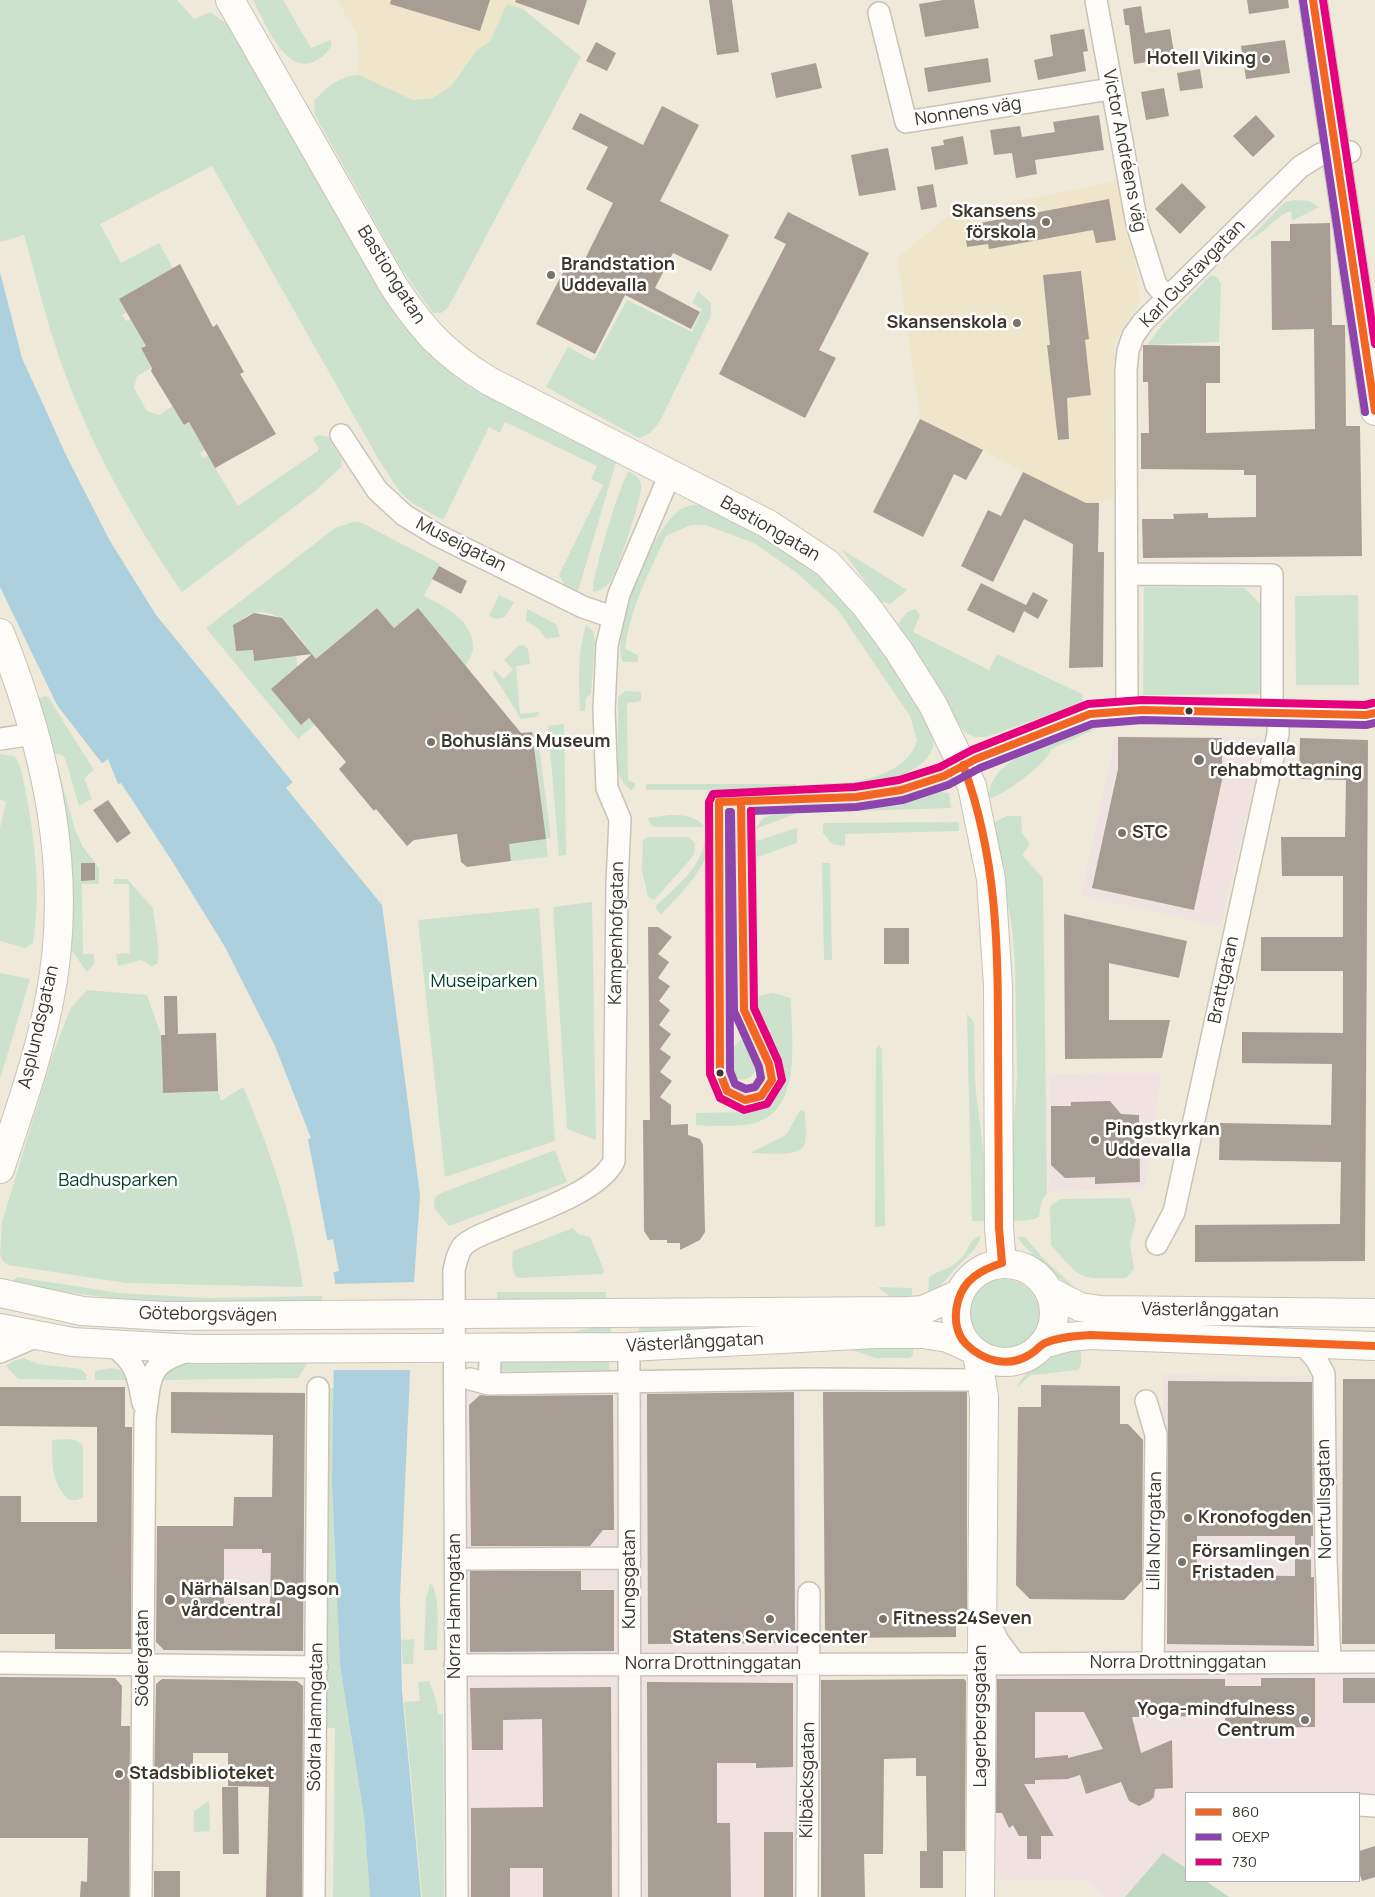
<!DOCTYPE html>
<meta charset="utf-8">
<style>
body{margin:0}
#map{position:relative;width:1375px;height:1897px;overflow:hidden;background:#efe9d9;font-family:Manrope,sans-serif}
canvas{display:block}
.legend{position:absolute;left:1185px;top:1792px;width:175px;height:90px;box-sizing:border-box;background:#fff;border:1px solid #b1afab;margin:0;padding:6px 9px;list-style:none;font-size:15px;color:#3b372c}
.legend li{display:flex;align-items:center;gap:10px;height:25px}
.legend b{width:25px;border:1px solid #b1afab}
</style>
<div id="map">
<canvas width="1375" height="1897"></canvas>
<ul class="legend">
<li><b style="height:6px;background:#f26522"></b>860</li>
<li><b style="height:6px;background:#8e44ad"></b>OEXP</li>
<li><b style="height:6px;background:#e5007d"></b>730</li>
</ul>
</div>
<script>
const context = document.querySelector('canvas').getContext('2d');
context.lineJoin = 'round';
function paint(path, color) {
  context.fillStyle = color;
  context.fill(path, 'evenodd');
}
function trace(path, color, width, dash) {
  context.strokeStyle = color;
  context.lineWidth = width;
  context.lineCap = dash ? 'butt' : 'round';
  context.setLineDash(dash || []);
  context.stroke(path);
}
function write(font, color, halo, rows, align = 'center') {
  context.font = font + ' Manrope,sans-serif';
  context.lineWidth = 5;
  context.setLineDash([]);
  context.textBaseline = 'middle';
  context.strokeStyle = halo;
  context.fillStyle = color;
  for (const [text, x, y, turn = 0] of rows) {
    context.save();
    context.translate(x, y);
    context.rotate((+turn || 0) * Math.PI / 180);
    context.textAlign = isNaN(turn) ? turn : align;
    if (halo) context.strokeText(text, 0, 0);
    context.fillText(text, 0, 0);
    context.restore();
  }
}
paint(new Path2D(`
 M1116,735L1264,738L1221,927L1081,895Z
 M1161,1073L1145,1189L1049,1191V1074Z
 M1163,1374L1327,1376V1675H1375V1802H1371L1359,1818V1793H1186V1868L1163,1853L1125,1897H1104L1086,1880L989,1879L991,1674H1162Z
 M800,1385L799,1897H465V1390L488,1387Z
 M155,1526H309L310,1652L155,1651Z`), '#f1e2e2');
paint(new Path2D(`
 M337,0H526L523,9L507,4L490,41L476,51L452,85L433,98L413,100L359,75L357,34Z
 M1118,181L1138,281L1140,302L1114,343L1113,498L1099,503H1086L920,419L897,258L951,214Z`), '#eee5ca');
paint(new Path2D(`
 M0,0H177L194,19L210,12L229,25L398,317C419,346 441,368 471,388L616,462L578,591L567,588L559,575L603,485L591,479L597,466L505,422L500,433L489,427L443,520L412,503L400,492L379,460L212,166L100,224L121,263L159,243L173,268L120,299L127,312L122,315L126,321L131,319L146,346L141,348L144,354L157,365L137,376L134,388L147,411L159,415L178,403L184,425L189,422L205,450L200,453L203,458L208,456L238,506L319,450L313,438L319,435L328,437L342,460L341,467L314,492L182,592C130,518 79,424 53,338C42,304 34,269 24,235L0,242Z
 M253,0H283L311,48L330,40L332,44C328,53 322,58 313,62C284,74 264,20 253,0Z
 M507,4L523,9L581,57L448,308L441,313H433L401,268L325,133L315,115L314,101C325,88 341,75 359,75L413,100L433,98L452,85L476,51L490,41Z
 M1295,200L1309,201L1319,207L1292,221L1291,211C1273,217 1264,235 1247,241L1285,202Z
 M1211,275L1217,277L1221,284L1219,342L1147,345L1161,326Z
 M698,291L711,303V316L659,423L650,433L639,438L546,387L568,347L594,361L627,300L692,332L702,309L692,303Z
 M628,472C634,472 640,479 641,485C643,496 617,572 610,582C606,587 600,591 593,592C592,576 619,487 628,472Z
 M699,505L715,508L817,570L870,629L932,728C933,736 935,745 931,752C917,780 855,789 827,789L823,783C854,786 909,774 917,740L910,716L838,610L797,573L754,543L705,525H691L666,536C649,572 630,609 625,649L638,655V662H623C610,630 651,533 678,511C684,506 691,505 699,505Z
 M353,522L362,523L440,564L424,596C444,606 474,621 473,648C473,654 468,660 466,666L418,608L394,628L377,608L334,644L318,661C302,642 282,605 253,613C245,615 240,622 233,625L236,651L253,650L254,661L288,657L296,650L301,725L312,715L318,722L298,739L206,628L335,528Z
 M841,549L907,590L890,604L880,601Z
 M1144,587L1245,588L1262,606L1261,694L1143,695Z
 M499,595L514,602L505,617L496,619L489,616Z
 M1358,595L1359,685H1296L1295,596Z
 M527,609L556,624L560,637L546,639L539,629L526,621Z
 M915,609L920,615L913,632L989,670L997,654L1082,694L1083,700L1076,705L986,737H975L964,732L900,633L898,624L906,613Z
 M586,625L593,631L595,642L591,694L586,698L585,711H580C579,682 577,653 586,625Z
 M523,645L528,649L530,664L516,666L520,714L540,712L536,717L521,719L493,674L494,670L504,679L513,669L504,660L518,646Z
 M625,691L641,692V701L627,703L628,780L635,783V787L631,790L624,784L618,772V697Z
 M45,696L48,697L94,770L84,778L92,799L79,806L66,761L63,755L51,753L38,699Z
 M564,724L566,855L559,856L548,726Z
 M1093,725L1098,728L1051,749C1048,763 1002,797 987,799C989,791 991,784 995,777C1010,755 1067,729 1093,725Z
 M537,731L551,838L546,839L548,857L511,861L509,844L546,838L532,732Z
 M0,754L14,756C22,764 22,777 25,788C35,839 41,892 33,943L25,948L0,941V828L6,802L0,799Z
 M54,766L58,767L75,830L83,847L99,868V884H82L83,954H94V964L87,972L70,948L71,869L67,822Z
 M646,784H796V790H646Z
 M938,792L949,793L951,808L824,812L827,809L897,806Z
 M785,811H796L795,814L755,829L763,818Z
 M669,815C685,815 694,815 705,827H654L650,824L648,818Z
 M1007,816H1021L1022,833L1030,844L1022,855L1043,878L1047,1193C1030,1215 1055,1219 1014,1221L1011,1164L1017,1077L1015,962L1012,928L993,823Z
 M959,822V831L845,834V846L832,844L823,833V823Z
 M797,828V843L757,857L758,996L773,993L791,998C791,1039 804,1114 750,1124C732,1127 713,1126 696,1125V1113L750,1112L762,1106L780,1088L783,1074L780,1061L751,994L750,840H760Z
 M648,837H688L695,843L694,854L689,861L654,900L648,897L642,871L643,840Z
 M710,839C707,871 681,892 661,915L655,907C676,886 700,870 705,840Z
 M822,863H830L832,960H824Z
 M114,879H127L153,908L158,945V963L152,966L141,960L118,966L116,954L130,953L129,884H113Z
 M592,902L596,1140L567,1129L553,907Z
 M539,908L555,1141L445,1177L418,920Z
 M0,973L30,979L0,1079Z
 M87,990L147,995L161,1035L163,1093L218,1091L221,1101L243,1087C271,1151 293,1218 303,1287L126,1283L8,1265L3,1261L0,1254L2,1222L52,1057L70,1009Z
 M967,1014L972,1019L974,1026L975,1083L984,1157L985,1221H972Z
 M740,1040L748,1042C751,1049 757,1059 756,1065C756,1081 740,1082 729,1076C727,1066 731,1047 740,1040Z
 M879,1045L882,1050L885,1226L875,1227L876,1050Z
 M800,1110L804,1111L805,1114C805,1123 807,1133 805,1142C803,1159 763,1153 750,1153L786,1135Z
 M555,1150L567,1182L449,1226L434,1208L435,1197L441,1193Z
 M1130,1198L1136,1220L1130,1243L1134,1269L1126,1278C1078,1279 1083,1281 1051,1245L1050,1206L1060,1199Z
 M573,1228L578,1234L590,1237L604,1270L603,1274L519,1278L515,1276L512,1265L513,1251Z
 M981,1236C976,1251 967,1256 957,1267C946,1278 942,1287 928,1294L929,1277C942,1268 950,1271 963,1256C969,1248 970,1238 981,1236Z
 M1018,1237H1025L1042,1257L1080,1293C1068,1287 1022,1248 1018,1237Z
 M17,1277L119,1293L207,1298L322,1296V1303L208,1304L118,1299L15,1285L14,1280Z
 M969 1314a35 35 0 1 1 70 0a35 35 0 1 1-70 0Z
 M878,1287L912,1288V1300L889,1296Z
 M497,1292H606V1303H497Z
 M611,1323V1336H498V1332H572Z
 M639,1324L833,1325L639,1334Z
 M854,1344L913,1345V1355L910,1358H876L852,1350Z
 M1081,1344V1364L1078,1370L1031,1375L1017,1387C1025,1367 1062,1352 1081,1344Z
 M24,1358L38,1364L81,1369L86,1374L87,1380L18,1379L6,1366L13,1361Z
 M609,1360V1370L503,1371L497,1365V1361Z
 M308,1362L298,1378L161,1380L164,1374L177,1364Z
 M112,1368L120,1370L127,1380H95V1371Z
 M318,1388H334L332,1483L340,1666L364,1816L370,1897H333L335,1728H316Z
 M52,1440C62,1440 78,1436 83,1447V1497L77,1500H69C51,1482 52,1464 52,1440Z
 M430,1583C441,1592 437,1635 437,1650H424L426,1599Z
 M414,1639L413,1664H403L401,1640Z
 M429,1681C434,1692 437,1703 438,1714H443L444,1897H422L404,1702L420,1701L418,1682Z
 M209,1801L210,1831L194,1832V1811Z`), '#cce2cd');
paint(new Path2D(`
 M1163,1853L1186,1868V1881H1206L1229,1897H1125Z`), '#bfd8c1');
paint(new Path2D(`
 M0,272L22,358L67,457L110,541L156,615L380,889L420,1195L414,1282L400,1599L402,1691L421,1897H370L364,1816L340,1666L332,1483L335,1281L308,1139L273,1048L223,949L118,784L57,705L0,587Z`), '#add0df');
paint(new Path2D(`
 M108,759L118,784L121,783L172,861L225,947L275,1046L311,1138L306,1140L270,1049L221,951L167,864L100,765Z
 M293,782L380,889L382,905L286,788Z
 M333,1239L339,1271L331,1273L325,1241Z
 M417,1282L414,1370H332V1284Z`), '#efe9d9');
paint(new Path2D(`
 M391,0H490L480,31L390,4Z
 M516,0H587L579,25L515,2Z
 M709,0H732L739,52L717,55Z
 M943,0H974L979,28L925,37L919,4Z
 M1247,0H1288L1289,8L1249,14Z
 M1141,6L1145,33L1170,29L1175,58L1134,64L1129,25H1125L1123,9Z
 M1084,29L1088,51L1083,52L1086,71L1038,80L1034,60L1053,56L1050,35Z
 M1285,40L1290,73L1246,79L1241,46Z
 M596,42L616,53L607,71L586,61Z
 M988,58L991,82L928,92L924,68Z
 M816,63L822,88L776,98L771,73Z
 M1200,69L1203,88L1180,91L1177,73Z
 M1164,88L1169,116L1146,120L1141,92Z
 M662,106L699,125L660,201L729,235L711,271L673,253L655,288L700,312L691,329L625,295L595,354L536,324L571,257L583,263L613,203L586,189L608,147L572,129L580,113L643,145Z
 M1099,115L1104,150L1035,160L1037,174L1016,178L1012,153L994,155L990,130L1020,126L1022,137L1055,132L1053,122Z
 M1256,115L1275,136L1253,157L1233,136Z
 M963,136L968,164L935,170L931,147L944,145L943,140Z
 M888,148L896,190L859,196L851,155Z
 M1182,183L1206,207L1180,234L1155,209Z
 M933,184L937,207L921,210L917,187Z
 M1109,199L1116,240L1096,243L1093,230L989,249L988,244L967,247L964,226Z
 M788,212L869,253L819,350L836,358L805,418L719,374L786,244L774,238Z
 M1330,223L1332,325H1345L1346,426H1360L1362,556L1143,558L1142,519H1174L1173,514L1208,513V518L1256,517V475H1244V470L1141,469V433H1149L1148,382H1143V345L1220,346V383H1206V433L1315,429L1314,329L1272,330L1271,241H1290V224Z
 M180,264L213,327L217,324L244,372L240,374L276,434L215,468L189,422L184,425L151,371L152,368L141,348L146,346L119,299Z
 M1081,271L1089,339L1085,340L1091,395L1067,398L1069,439L1058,440L1047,345H1050L1043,275Z
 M920,419L983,450L966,480L954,474L923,537L873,512Z
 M1023,472L1086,503H1099L1098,552H1104L1103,667L1069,668L1073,544L1024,519L993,582L961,566L988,510L1001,516Z
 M439,566L467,581L461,594L432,579Z
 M981,583L1026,605L1033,592L1048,600L1038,619L1024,611L1014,633L967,610Z
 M377,608L394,628L418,608L521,733L532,732L546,839L509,844L511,861L467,867L461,862L457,834L414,840L407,846L376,809L374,811L339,769L346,762L309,718L301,725L271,689L312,654L254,661L253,650L236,651L233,625L254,613L282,618L316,659Z
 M1118,737L1222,738V780L1194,910L1092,888L1118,769Z
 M1300,738L1368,740L1365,1261L1195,1262V1225L1340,1224L1341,1162L1219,1160L1220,1123L1331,1125L1332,1064L1242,1063V1032L1343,1033V971H1261V937H1343V876H1282L1281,837H1345L1346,780L1299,779Z
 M108,800L131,833L117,843L93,810Z
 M81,863H95V880L81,881Z
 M1064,914L1187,941L1179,978L1109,963V1020H1170L1162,1058L1065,1059Z
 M648,927H658L672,937L658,954L669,962L658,978L670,986L659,1001L670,1010L659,1025L671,1034L660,1049L671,1057L660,1072L672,1081L660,1097L671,1105V1125L688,1124V1135L700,1139L703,1145L705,1232L700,1240L680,1250V1243H667V1240H650L644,1231L643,1120H650Z
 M884,928H909V964H884Z
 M164,996H177L178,1034L216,1033L218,1091L163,1093L161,1035H165Z
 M1110,1101L1121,1114L1139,1115L1140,1182L1095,1184V1177L1065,1178L1051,1165V1106H1071V1102Z
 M1343,1379H1375V1644H1342Z
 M1168,1381L1312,1382L1313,1536H1311V1577H1314V1646L1167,1644ZM1197,1536H1295V1576L1197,1575Z
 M1041,1385L1120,1386V1424H1128L1143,1440L1142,1581L1124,1600L1030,1599L1016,1585L1018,1407H1041Z
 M0,1387H125V1427H132L131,1649H55V1634H0V1496H21V1522H97V1427L0,1426Z
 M171,1392L305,1393L303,1651L164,1650L156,1642L157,1526H233L234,1497H272L273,1435L171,1433ZM224,1549H262V1553H271L270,1604H224Z
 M794,1392L795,1643L648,1644L647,1394Z
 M823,1392H967V1617H956V1637L825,1638Z
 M480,1395L489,1396L613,1395L614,1530H603L590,1546H471L469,1405Z
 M470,1571H581V1590H614V1651L470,1652Z
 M0,1677L115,1678L122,1686L121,1726H130L129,1897H80L81,1881L87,1882L88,1838H0Z
 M1261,1678H1315V1727L1262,1728V1733H1226L1225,1718L1229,1716L1132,1717L1141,1753L1172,1740L1173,1788L1155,1789L1154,1797L1150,1801L1139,1806L1129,1801L1121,1782L1086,1794L1080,1775L1068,1779L1035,1780V1784H1024L1054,1836H1041V1859H1027V1836H1019L1013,1825L1009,1828L1002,1813H996L997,1679H1225V1686H1261ZM1035,1712H1084L1103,1749L1068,1758V1755L1035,1758Z
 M1343,1678H1375V1703H1343Z
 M162,1679L297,1681L303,1686L302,1897H266L269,1787L228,1786V1753H193V1780L154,1779L156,1684Z
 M964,1679L966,1681L965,1851H943V1888H920V1851H927L926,1776H916V1758L884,1759L883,1854H864L865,1897H821V1680Z
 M647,1682L793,1683V1767L756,1768V1763H717V1823H730L731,1897H648Z
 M611,1687L612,1897H543V1868H510V1897H471V1808L543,1807L542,1719L503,1720V1750H472L470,1688Z
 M222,1787H238L239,1854H223Z
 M764,1832H793V1897H764Z
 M1375,1846V1877L1362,1881L1359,1872V1851Z
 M154,1871H180V1897H154Z`), '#a89d92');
const street = new Path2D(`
 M1096,0L1137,224L1156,285L1167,297
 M879,13L906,122L1110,89
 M341,435L377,490L404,515L437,535L583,607L612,617
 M1128,574L1272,575V713
 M1127,711L1126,370L1128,351L1133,336L1143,322L1300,167L1321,154L1350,152
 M0,739L34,734
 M963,765L1072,720L1090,714L1142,710L1366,715L1375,713
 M1157,1244L1174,1212L1278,734V713
 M1303,1344L1316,1359L1324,1374L1326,1559L1330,1662
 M112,1345C136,1362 138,1375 143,1403
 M0,1352L37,1336
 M629,1359L630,1897
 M470,1379L489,1384L809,1379L967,1380
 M489,1384L490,1362
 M1146,1401L1156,1435L1153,1663
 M468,1559L630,1558
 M983,1611L998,1641L1015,1664
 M0,1663L317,1667
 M981,1664L1375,1662
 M455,1665L971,1664
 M1359,1805L1375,1806
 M141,1897L145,1418C151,1378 146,1363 189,1351
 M314,1897L318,1388
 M457,1897L454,1270C456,1262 458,1251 464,1245C471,1238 486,1233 495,1229C527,1215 600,1192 614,1161L617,884L620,819L607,788L604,710L607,645L619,594L670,474
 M807,1897L809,1593`);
const secondary = new Path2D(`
 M230,0L393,285C422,329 443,353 489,381L768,524L827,563L866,606L899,651L933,705L972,786L991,879L998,986L999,1228L1002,1263
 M1313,0L1375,411
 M0,633C47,750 75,876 49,1002C38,1059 18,1114 0,1169
 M956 1313a49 49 0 1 1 98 0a49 49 0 1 1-98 0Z
 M1049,1291L1080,1307L1101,1310L1375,1313
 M0,1293L82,1311L165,1316L909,1311L923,1310L959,1294
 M0,1328L73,1342L195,1349L629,1347L876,1334H923L948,1338L972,1349
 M1043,1344L1069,1337L1090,1335L1375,1346
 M977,1353L984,1397L980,1897`);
trace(street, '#c8c3b7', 24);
trace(secondary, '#c8c3b7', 30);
trace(street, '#fdfcf9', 21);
trace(secondary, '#fdfcf9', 28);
trace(new Path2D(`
 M1313,0L1375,411
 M963,765C998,859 998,950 998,1049C998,1109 999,1168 999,1228L1002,1263
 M719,802L856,797L901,790L944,776L976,759L1090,714L1142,710L1366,715L1375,713
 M719,802L720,1073L727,1091L745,1100L761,1096L772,1080L769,1064L744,1010L741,802
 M1002,1263C981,1270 964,1279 958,1301C954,1315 955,1333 966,1344C983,1361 1008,1368 1029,1355C1035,1352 1039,1346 1045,1343C1057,1337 1076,1336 1090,1335L1375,1346`), '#f26522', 8);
trace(new Path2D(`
 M1303,1L1365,412
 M751,811L856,807L903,800L948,785L980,768L1092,724L1142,720L1366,725L1375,723
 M729,812H731L734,1011L759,1067L761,1078L755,1087L746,1089L735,1084L730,1071Z`), '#8e44ad', 8);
trace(new Path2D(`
 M1323,0L1375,344
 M751,811L754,1008L778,1061L782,1080L767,1104L744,1110L720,1098L710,1074L709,802L713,794L855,787L899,780L940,767L972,750L1088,704L1142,700L1365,705L1373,703`), '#e5007d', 8);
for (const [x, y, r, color] of [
 [1266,59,5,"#7a7569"],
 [1046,222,5,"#7a7569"],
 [551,275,5,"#7a7569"],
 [1017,323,5,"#7a7569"],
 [1189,711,4.5,"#3b372c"],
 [431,742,5,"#7a7569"],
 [1199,760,6,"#7a7569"],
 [1122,833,5,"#7a7569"],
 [720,1073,4.5,"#3b372c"],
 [1095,1140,5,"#7a7569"],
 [1188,1518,5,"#7a7569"],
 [1182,1562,5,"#7a7569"],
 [170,1600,6,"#7a7569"],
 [770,1619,5,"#7a7569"],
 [883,1619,5,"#7a7569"],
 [1305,1720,5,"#7a7569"],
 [119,1774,5,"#7a7569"]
]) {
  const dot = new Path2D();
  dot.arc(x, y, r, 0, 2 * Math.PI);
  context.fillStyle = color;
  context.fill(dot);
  trace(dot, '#fff', 2);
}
write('bold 18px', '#3b372c', '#fff', [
 ["Hotell Viking",1256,59,"right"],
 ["Skansens",1036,212,"right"],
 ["förskola",1036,233,"right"],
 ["Brandstation",561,265],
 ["Uddevalla",561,286],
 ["Skansenskola",1007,323,"right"],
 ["Bohusläns Museum",441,742],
 ["Uddevalla",1210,750],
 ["rehabmottagning",1210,771],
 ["STC",1132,833],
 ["Pingstkyrkan",1105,1130],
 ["Uddevalla",1105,1151],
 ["Kronofogden",1198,1518],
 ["Församlingen",1192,1552],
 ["Fristaden",1192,1573],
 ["Närhälsan Dagson",181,1590],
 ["vårdcentral",181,1611],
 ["Fitness24Seven",893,1619],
 ["Statens Servicecenter",770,1638,"center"],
 ["Yoga-mindfulness",1295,1710,"right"],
 ["Centrum",1295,1731,"right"],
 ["Stadsbiblioteket",129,1774]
], 'left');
write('18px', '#3b372c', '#fff', [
 ["Nonnens väg",968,112,-9],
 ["Victor Andréens väg",1124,151,79],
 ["Karl Gustavgatan",1193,274,-46],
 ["Bastiongatan",391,275,58],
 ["Bastiongatan",770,529,30],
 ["Museigatan",461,545,27],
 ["Kampenhofgatan",617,933,-89],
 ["Brattgatan",1224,980,-78],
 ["Asplundsgatan",39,1027,-77],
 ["Västerlånggatan",1210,1311,1],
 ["Göteborgsvägen",208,1315,1],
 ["Västerlånggatan",695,1343,-3],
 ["Norrtullsgatan",1325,1499,-91],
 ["Lilla Norrgatan",1155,1531,-89],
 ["Kungsgatan",630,1579,-90],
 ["Norra Hamngatan",455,1606,-90],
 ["Södergatan",143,1658,-90],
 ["Norra Drottninggatan",1178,1663],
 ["Norra Drottninggatan",713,1664],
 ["Lagerbergsgatan",981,1716,-90],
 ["Södra Hamngatan",316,1717,-89],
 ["Kilbäcksgatan",808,1780,-89]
]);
write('18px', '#004227', '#fff', [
 ["Museiparken",484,982],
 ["Badhusparken",118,1181]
]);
</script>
